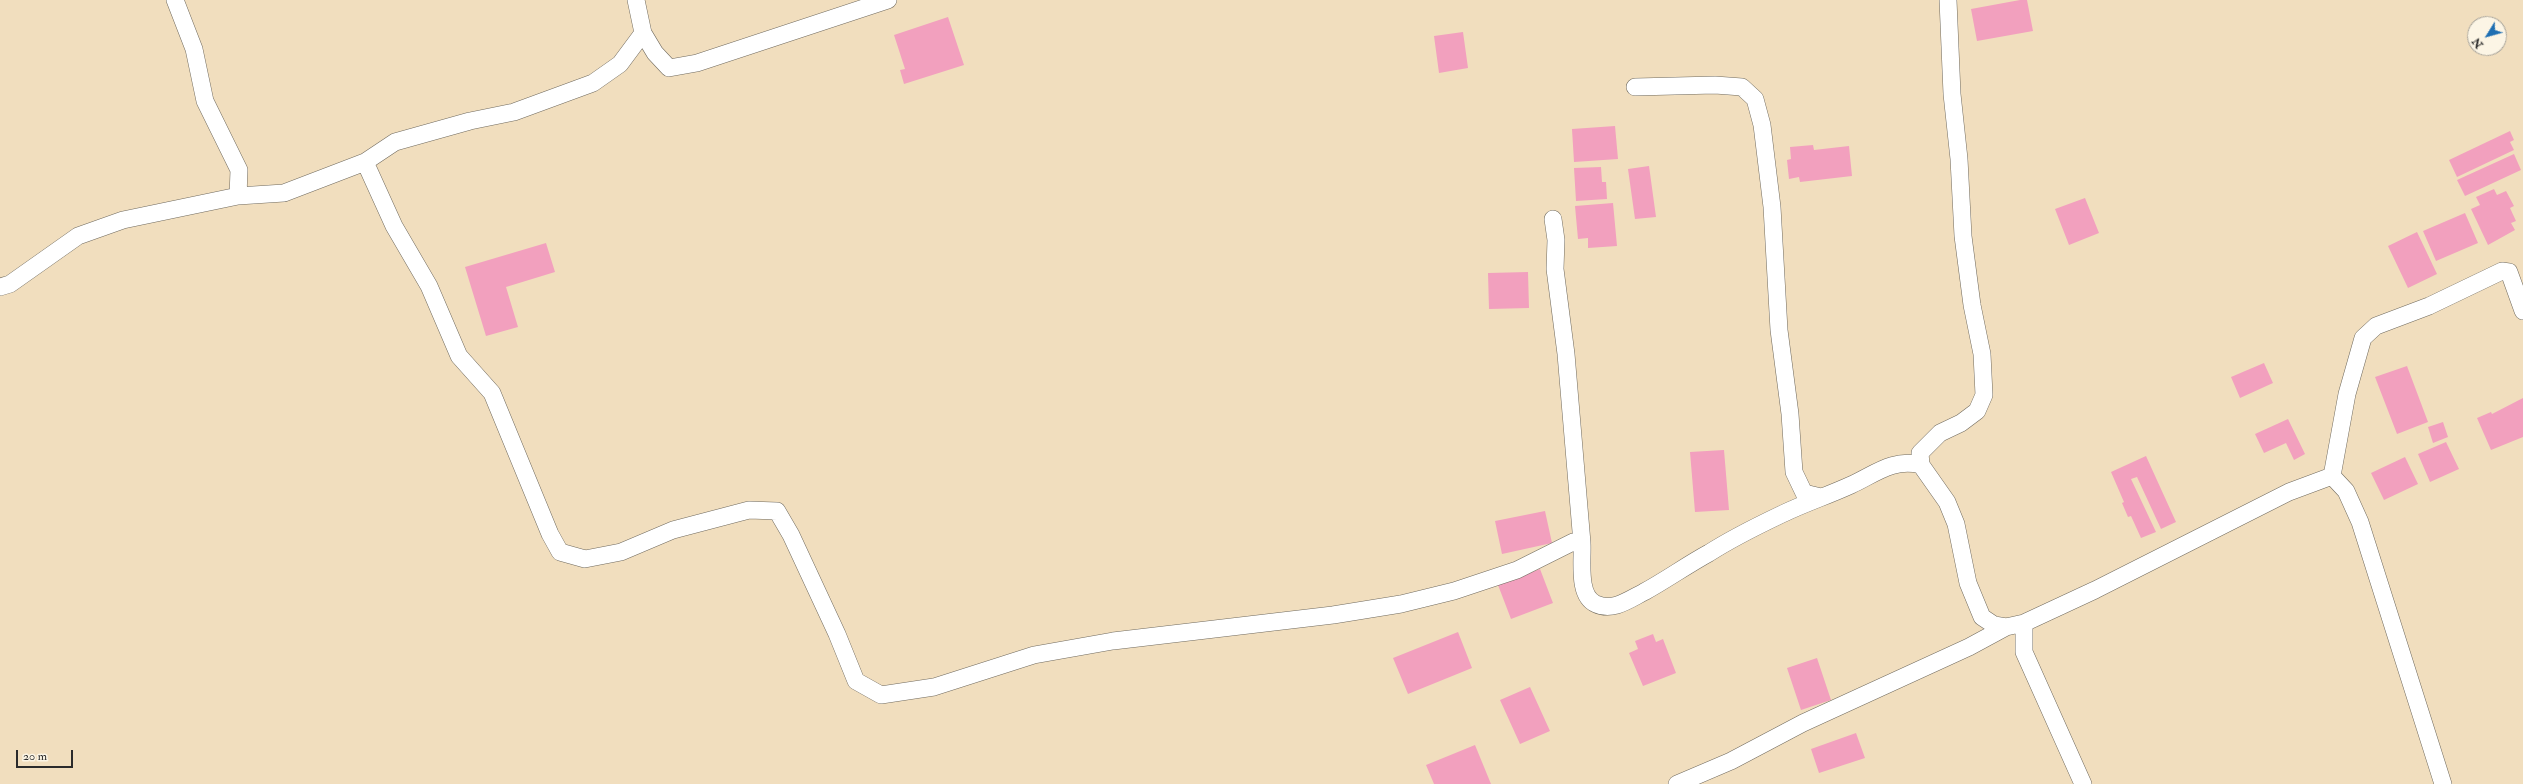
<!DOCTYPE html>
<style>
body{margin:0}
#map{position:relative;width:2523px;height:784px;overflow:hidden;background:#f1debe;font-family:"IM FELL Double Pica",serif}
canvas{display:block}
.north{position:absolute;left:2467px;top:16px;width:40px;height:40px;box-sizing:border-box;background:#fcf5e5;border:1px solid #a8a49b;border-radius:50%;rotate:233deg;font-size:11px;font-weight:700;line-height:16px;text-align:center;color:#2b2b2b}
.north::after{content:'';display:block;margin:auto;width:14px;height:18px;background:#1f6fb2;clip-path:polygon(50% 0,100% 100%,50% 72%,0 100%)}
.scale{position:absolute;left:16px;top:750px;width:57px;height:18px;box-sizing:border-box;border:2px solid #2b2b2b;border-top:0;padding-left:5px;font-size:12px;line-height:14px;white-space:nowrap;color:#2b2b2b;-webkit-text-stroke:3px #fcf5e5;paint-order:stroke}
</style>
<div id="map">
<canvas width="2523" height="784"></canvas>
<div class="north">N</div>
<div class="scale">20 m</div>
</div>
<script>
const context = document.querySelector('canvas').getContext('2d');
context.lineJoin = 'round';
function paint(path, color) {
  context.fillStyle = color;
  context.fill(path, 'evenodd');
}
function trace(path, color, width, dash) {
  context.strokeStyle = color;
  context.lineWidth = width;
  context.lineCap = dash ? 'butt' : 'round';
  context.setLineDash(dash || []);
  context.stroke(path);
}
paint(new Path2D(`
 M2020,0H2027L2033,31L1977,41L1971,9Z
 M948,17L964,65L904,84L900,70L905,69L894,35Z
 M1463,32L1468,68L1439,73L1434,36Z
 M1615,126L1618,159L1574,162L1572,129Z
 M2510,131L2514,140L2510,142L2514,150L2457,177L2449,160Z
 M1813,145L1814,150L1849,146L1852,176L1800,182L1799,177L1789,179L1787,160L1791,159L1790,147Z
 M2514,154L2521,170L2465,196L2457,180Z
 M1649,166L1656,217L1635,219L1628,169Z
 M1601,167L1602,182H1606L1607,199L1576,201L1574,168Z
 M2494,189L2497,195L2506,191L2514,206L2510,208L2516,221L2511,223L2515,230L2488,245L2471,209L2480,205L2476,197Z
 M2085,198L2099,233L2069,245L2055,209Z
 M1613,203L1617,246L1588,248V238L1578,239L1575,206Z
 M2465,213L2478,243L2436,261L2423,231Z
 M2417,232L2437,274L2408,288L2388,246Z
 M546,243L555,272L506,287L518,327L486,336L465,267Z
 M1528,272L1529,308L1489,309L1488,273Z
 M2264,363L2273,383L2240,398L2231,377Z
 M2407,366L2428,422L2397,434L2375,377Z
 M2523,398V437L2491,450L2477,418L2491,412L2492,414Z
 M2288,419L2305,454L2294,460L2286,443L2264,453L2255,434Z
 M2443,422L2448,437L2433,443L2428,427Z
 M2446,442L2459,469L2430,482L2418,454Z
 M1724,450L1729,510L1695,512L1690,452Z
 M2146,456L2176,522L2161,529L2137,477L2131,479L2156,532L2141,538L2131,516L2128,517L2122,503L2124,502L2111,472Z
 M2405,457L2418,484L2384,500L2371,473Z
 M1545,511L1552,543L1502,554L1495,521Z
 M1540,569L1553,603L1511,619L1498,585Z
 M1458,632L1472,668L1408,694L1393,658Z
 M1653,634L1656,642L1663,639L1676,673L1643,686L1629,653L1638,649L1635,641Z
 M1817,658L1831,700L1801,710L1787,668Z
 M1530,687L1550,731L1520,744L1500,700Z
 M1856,733L1865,758L1819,773L1811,749Z
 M1475,745L1491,784H1434L1426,765Z`), '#f2a0be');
const street = new Path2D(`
 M175,0L194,49L205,101L239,170L238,196
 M643,33L655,53L669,68L697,63L888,0
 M1635,87L1715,85L1742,87L1755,99L1762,125L1772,207L1779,330L1790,414L1794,472L1804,493L1821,497
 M365,162L394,226L429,286L459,356L492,393L550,534L560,552L585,559L621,552L673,530L749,510L777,511L791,535L837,634L856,681L881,695L934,687L1034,655L1113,641L1333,615L1401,604L1454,591L1517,570L1573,542L1582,543C1583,560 1577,596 1596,604C1613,612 1630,599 1644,592C1666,580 1687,565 1709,553C1731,539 1755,527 1778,516C1802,504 1827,496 1851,485C1875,474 1893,458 1921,465L1947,502L1956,524L1968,583L1982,617L1994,625L2006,627L2024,623L2095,590L2289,492L2332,476L2346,491L2360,522L2443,784
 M1553,219L1556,240L1555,269L1566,354L1582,543
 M0,287L10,284L78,236L123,220L238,196L284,193L365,162L395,142L470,121L514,112L593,83L620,64L643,33L636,0
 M1921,465L1920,453L1940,433L1961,423L1977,411L1984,395L1982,354L1972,305L1963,236L1959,159L1952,94L1948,0
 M2332,476L2347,394L2363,338L2376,326L2429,306L2502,271L2509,272L2523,311
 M2024,623V652L2083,784
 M1677,784L1731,761L1803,723L1969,647L2006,627`);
trace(street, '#706a5e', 18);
trace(street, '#fff', 17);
</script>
